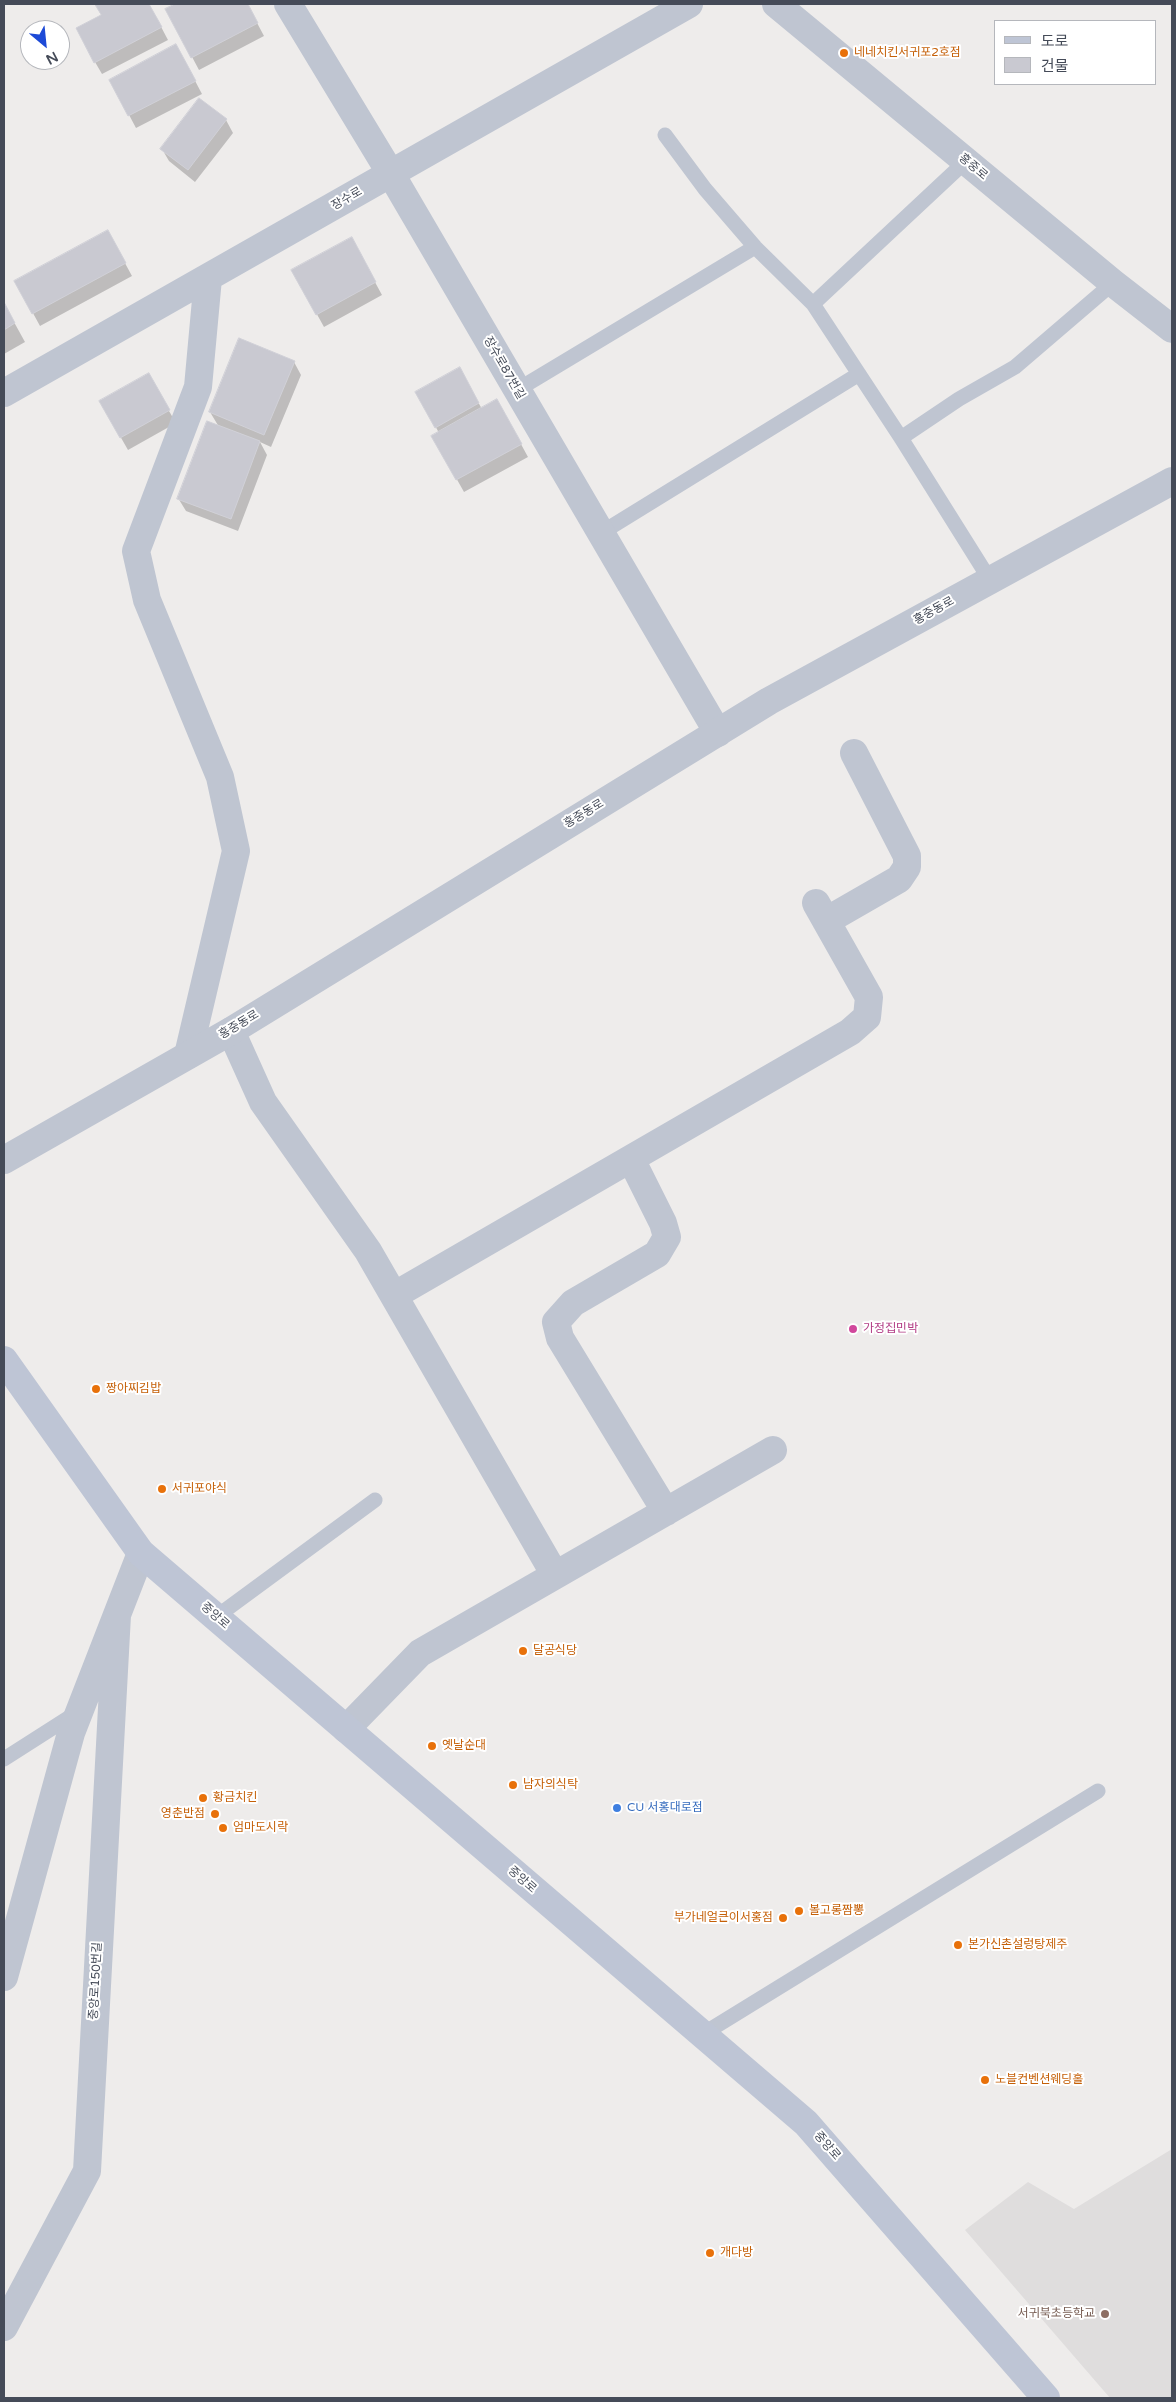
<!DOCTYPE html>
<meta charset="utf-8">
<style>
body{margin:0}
#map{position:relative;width:1176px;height:2402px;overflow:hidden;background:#eeeceb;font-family:"Varela Round","Noto Sans KR",sans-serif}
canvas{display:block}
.frame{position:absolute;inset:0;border:5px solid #454b58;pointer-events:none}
.legend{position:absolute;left:994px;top:20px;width:162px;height:65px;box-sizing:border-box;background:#fff;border:1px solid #b5b7bc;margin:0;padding:6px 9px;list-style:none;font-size:15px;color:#454b58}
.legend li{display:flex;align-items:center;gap:10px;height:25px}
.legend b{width:25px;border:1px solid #b5b7bc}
.north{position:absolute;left:20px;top:20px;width:50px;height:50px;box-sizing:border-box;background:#fff;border:1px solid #b5b7bc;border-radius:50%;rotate:152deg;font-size:14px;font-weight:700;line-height:20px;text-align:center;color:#454b58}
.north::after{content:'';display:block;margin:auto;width:18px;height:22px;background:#1d4ad7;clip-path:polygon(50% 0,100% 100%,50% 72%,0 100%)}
</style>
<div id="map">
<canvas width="1176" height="2402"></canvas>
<div class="frame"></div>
<ul class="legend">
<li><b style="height:6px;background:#bec5d5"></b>도로</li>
<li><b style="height:14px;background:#c9c9d1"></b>건물</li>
</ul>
<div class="north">N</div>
</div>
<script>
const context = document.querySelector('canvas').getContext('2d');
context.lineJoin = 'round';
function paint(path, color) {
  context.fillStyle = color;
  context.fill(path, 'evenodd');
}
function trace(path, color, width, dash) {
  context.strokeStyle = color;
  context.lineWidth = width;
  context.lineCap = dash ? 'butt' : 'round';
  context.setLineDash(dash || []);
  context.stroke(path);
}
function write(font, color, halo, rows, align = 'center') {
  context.font = font + ' "Varela Round","Noto Sans KR",sans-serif';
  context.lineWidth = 4;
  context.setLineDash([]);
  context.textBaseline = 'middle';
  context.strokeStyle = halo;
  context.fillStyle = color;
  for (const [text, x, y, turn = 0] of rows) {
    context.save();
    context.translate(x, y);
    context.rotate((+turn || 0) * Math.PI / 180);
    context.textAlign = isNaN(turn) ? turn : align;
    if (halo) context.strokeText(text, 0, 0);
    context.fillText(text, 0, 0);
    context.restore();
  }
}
paint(new Path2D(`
 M1172,2149V2398H1110L965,2230L1028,2182L1074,2209Z`), '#dfdddd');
paint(new Path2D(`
 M97,4H149L168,40L102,74L95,62L103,15Z
 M178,4H247L264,36L199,70L167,10Z
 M183,58L202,94L136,128L111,81Z
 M200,100L226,120L233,133L195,182L169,161L162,149Z
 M108,232L132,276L40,326L16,282Z
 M358,251L382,295L324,327L293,271Z
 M4,304L25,342L4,354Z
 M294,362L301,375L271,447L260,442L267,455L238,531L186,511L178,498L219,427L210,412Z
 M459,369L482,409L504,413L528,457L464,492L433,437L439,433L417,392Z
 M148,375L176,423L128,450L100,401Z`), '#0003');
const building = new Path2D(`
 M95,4H149L162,27L94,63L76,28L101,15Z
 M175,4H248L258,23L191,58L165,9Z
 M176,44L196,81L128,116L109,80Z
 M199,98L227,119L188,170L160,149Z
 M108,230L126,263L32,314L14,281Z
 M352,237L376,282L316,315L291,270Z
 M4,302L15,323L4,330Z
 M239,338L295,361L264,435L209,412Z
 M460,367L479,403L435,428L415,392Z
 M149,373L170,410L120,438L99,401Z
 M497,399L522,444L456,480L431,436Z
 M207,421L260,441L231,519L177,499Z`);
paint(building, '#c9c9d1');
trace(building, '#d0d0d7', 1);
trace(new Path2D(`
 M665,135L705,189L755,247L813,304L901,438L990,580
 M813,304L966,161
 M517,390L755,247
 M901,438L959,399L1015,367L1113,283
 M601,533L859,374
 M216,1617L375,1500
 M4,1759L76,1713
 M703,2034L1098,1791`), '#bfc5d1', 15);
trace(new Path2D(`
 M288,4L391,174L718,733
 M4,393L689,4
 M826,921L899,879L907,867V856L854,753
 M231,1031L263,1102L368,1251L555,1575
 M188,1055L236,851L220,777L147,600L136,551L198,387L208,278
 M631,1159L663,1223L667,1237L657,1254L573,1303L556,1322L560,1338L666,1512
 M395,1295L850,1032L867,1017L869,997L816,903
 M346,1729L420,1653L773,1450
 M4,1977L71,1733L141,1553
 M4,2327L87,2171L117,1615`), '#bfc5d1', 28);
trace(new Path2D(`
 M776,4L1113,283L1172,329
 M4,1160L231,1031L769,701L1172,481`), '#bfc5d1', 28);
trace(new Path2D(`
 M4,1360L141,1553L806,2123L1046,2398`), '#bec5d5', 28);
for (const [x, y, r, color] of [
 [844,53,5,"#e8710a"],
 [853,1329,5,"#d1479c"],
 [96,1389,5,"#e8710a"],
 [162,1489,5,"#e8710a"],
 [523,1651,5,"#e8710a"],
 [432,1746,5,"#e8710a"],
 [513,1785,5,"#e8710a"],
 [203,1798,5,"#e8710a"],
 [617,1808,5,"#3f7fe0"],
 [215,1814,5,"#e8710a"],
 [223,1828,5,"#e8710a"],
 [799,1911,5,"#e8710a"],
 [783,1918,5,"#e8710a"],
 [958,1945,5,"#e8710a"],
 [985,2080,5,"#e8710a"],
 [710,2253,5,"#e8710a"],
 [1105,2314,5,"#8d6e63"]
]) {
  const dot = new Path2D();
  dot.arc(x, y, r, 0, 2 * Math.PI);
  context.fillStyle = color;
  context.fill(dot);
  trace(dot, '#fff', 2);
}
write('12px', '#c56008', '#fff', [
 ["네네치킨서귀포2호점",854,53],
 ["짱아찌김밥",106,1389],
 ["서귀포야식",172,1489],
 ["달공식당",533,1651],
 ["옛날순대",442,1746],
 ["남자의식탁",523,1785],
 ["황금치킨",213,1798],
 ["영춘반점",205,1814,"right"],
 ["엄마도시락",233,1828],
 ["볼고롱짬뽕",809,1911],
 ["부가네얼큰이서홍점",773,1918,"right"],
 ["본가신촌설렁탕제주",968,1945],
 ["노블컨벤션웨딩홀",995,2080],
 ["개다방",720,2253]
], 'left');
write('12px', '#454b58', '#fff', [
 ["홍중로",973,167,40],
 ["장수로",347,199,-30],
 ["장수로87번길",504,368,60],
 ["홍중동로",934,611,-29],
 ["홍중동로",584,814,-31],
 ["홍중동로",239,1025,-31],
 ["중앙로",215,1616,41],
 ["중앙로",522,1880,41],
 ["중앙로150번길",96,1981,-87],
 ["중앙로",827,2146,49]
]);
write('12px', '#b23c85', '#fff', [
 ["가정집민박",863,1329]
], 'left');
write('12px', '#366cbe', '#fff', [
 ["CU 서홍대로점",627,1808]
], 'left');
write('12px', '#785e54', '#fff', [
 ["서귀북초등학교",1095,2314]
], 'right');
</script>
